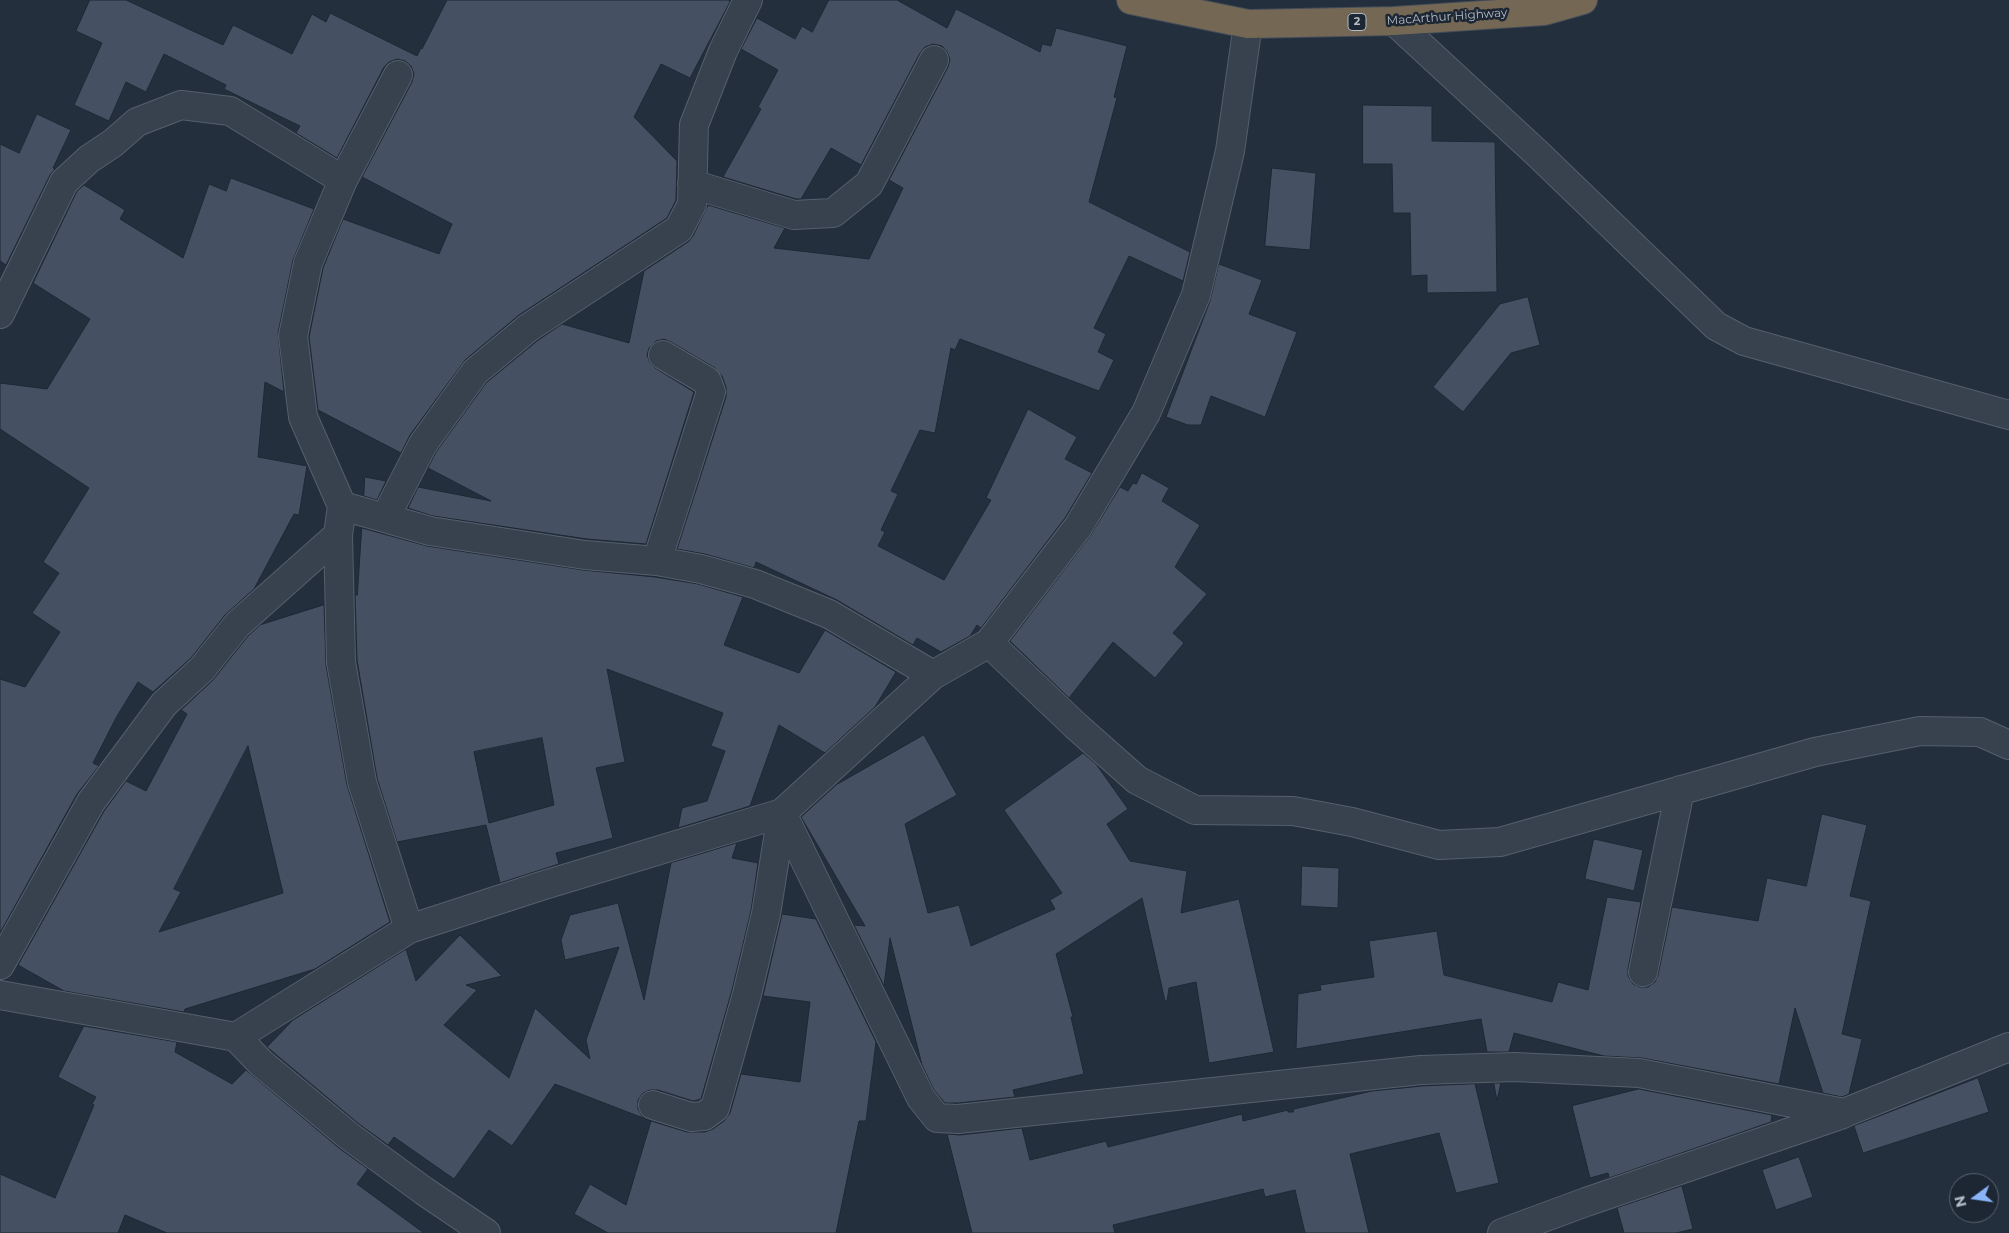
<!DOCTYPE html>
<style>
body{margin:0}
#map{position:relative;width:2009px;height:1233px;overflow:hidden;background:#242f3e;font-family:Montserrat,sans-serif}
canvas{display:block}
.north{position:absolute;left:1949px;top:1173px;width:50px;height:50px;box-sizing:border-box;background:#1d2633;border:1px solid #59626f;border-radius:50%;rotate:256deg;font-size:14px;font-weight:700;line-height:20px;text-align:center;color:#b4bcc9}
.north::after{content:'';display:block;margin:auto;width:18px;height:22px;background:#8ab4f8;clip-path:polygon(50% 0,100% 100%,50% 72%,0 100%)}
</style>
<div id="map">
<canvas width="2009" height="1233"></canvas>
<div class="north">N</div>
</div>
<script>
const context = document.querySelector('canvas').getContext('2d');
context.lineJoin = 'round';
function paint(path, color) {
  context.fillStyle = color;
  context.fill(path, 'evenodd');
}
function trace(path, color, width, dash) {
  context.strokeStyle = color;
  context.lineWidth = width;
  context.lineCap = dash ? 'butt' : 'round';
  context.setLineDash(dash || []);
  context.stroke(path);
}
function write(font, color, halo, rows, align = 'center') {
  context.font = font + ' Montserrat,sans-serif';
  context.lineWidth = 5;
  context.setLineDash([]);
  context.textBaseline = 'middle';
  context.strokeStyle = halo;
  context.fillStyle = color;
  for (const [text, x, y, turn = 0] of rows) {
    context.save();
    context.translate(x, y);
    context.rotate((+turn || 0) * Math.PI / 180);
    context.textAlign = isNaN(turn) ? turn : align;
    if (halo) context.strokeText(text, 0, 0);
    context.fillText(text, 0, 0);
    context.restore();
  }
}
const building = new Path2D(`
 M90,0H126L223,45L233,25L292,54L312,14L326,22L330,13L417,56L421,48L422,49L447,0H729L730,2L690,78L661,64L634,117L677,161L676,200L667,218L519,315L465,360L410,435L401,453L318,410L309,337L323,268L343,219L439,254L452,224L362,177L412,82L414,74L411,66L405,61L397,59L389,62L384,67L337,158L296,133L300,126L224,89L226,85L164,54L146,92L126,82L109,121L74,105L102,43L76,31Z
 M829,0H897L947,28L956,9L1040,52L1042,44L1051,46L1056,28L1127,46L1114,97L1117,98L1089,202L1190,252L1183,281L1129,256L1094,328L1106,334L1098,352L1114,360L1099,391L960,339L955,350L951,348L935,433L920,430L891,491L898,494L881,530L885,532L878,546L944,580L991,500L986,498L1028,409L1077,437L1065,459L1092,473L1065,518L981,628L977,625L970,636L941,652L917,638L913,645L837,600L756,562L754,568L705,554L677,549L726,397V387L722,376L715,368L671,342L664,339L656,341L649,348L647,355L650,363L655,368L694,392L646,544L587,539L433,516L408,508L418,487L491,501L428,468L436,452L486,383L537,341L562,324L629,343L644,271L688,242L693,236L708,205L785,228L774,248L869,259L903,188L889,180L948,67L950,59L947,52L942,46L933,44L925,47L920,53L861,165L831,148L801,199H796L723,177L761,109L758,107L778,70L741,49L757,18L795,39L802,26L812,32Z
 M1363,105L1432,106V141L1495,142L1497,292L1427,293V275L1411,276L1410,213H1393L1392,164H1363Z
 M37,114L71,130L53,168L55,169L50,175L6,265L0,261V144L19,153Z
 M1272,168L1316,173L1310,250L1265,246Z
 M231,178L314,209L293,260L278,333L284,392L265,382L258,457L307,466L299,515L294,514L254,589L225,615L191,658L153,692L138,682L117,716L93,763L99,766L77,794L0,933V679L25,687L60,632L32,613L59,573L43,562L89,488L0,429V383L47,389L90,319L33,283L77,191L84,185L125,210L120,219L183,258L209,184L226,191Z
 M1219,264L1262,280L1249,314L1297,332L1265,417L1211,396L1201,425H1188L1166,417L1210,301Z
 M1528,297L1540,345L1511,353L1463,412L1433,387L1500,304Z
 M1142,473L1169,488L1162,501L1200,525L1175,567L1207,594L1173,633L1184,643L1155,678L1113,642L1069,698L1010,641L1090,536L1120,487L1128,491L1133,483L1136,484Z
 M365,477L386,481L377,500L364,496Z
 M362,528L427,546L583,570L655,577L698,584L743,597L724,645L799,673L825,630L896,672L875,707L825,753L779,725L750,806L678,828L682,808L707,801L725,751L711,746L723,713L607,669L625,762L596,768L613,838L556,853L559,864L500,883L486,825L397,842L377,778L357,660L355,595H357ZM542,738L554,805L489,823L474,752Z
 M324,605L326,665L347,785L390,922L315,969L185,1009L184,1012L64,991L18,965L104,811L126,781L146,791L187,714L181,710L213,680L248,636L260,625ZM248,746L283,893L159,932L181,892L174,889Z
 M924,735L957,795L905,824L928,913L959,905L971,946L1055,909L1050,900L1062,893L1004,810L1083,753L1096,764L1128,809L1107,824L1130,861L1187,871L1181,913L1239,899L1274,1052L1209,1063L1196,982L1169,988L1167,1001H1165L1142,898L1056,954L1073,1017H1071L1084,1074L1013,1090L1015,1097L958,1103H945L934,1090L922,1065L890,938L884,986L854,925L865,926L801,817L836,785Z
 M1822,814L1867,825L1850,896L1871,901L1842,1034L1862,1039L1849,1094L1842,1097L1823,1093L1795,1008L1779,1084L1642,1058L1604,1056L1514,1033L1509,1052H1487L1481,1019L1296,1049L1298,994L1321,990L1320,985L1374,977L1369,941L1437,931L1444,975L1552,1002L1558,982L1588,990L1607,897L1641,902L1628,969V976L1633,984L1640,987H1648L1655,982L1658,975L1672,907L1758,921L1767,878L1806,886Z
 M1594,839L1643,850L1634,891L1585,879Z
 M737,843L732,858L758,863L751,911L732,990L701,1099L693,1101L658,1090H650L643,1093L638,1100V1109L642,1116L648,1120L687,1132H705L713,1129L724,1121L730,1113L741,1074L800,1082L810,1002L763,996L782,914L816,919L876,1042L866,1121H859L836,1233H608L574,1214L590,1184L626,1205L651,1121L555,1084L512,1146L489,1130L454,1179L394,1137L388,1145L359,1124L267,1047L293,1020L406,949L416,981L460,935L502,976L466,985L477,990L444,1025L509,1078L535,1008L590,1059L586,1040L619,947L565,960L561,940L570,915L618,903L644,1000L671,863Z
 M1302,866L1339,868L1338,908L1301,906Z
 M84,1026L177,1042L175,1052L232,1084L246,1070L339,1148L368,1169L357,1184L424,1233H167L125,1215L118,1233H0V1174L55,1198L94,1105L92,1104L96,1097L58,1077Z
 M1978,1078L1989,1112L1863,1153L1854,1126Z
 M1494,1083H1501L1497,1100Z
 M1475,1084L1499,1183L1456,1193L1439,1133L1350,1154L1369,1233H1305L1295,1190L1265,1197L1263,1189L1113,1225L1115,1233H972L947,1134L960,1135L1022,1128L1030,1160L1106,1141L1108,1147L1242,1114L1243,1121L1288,1110V1112H1293L1294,1109L1372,1091L1422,1086Z
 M1639,1089L1772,1115L1771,1122L1609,1178L1608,1173L1590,1178L1572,1106Z
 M1799,1157L1813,1197L1776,1210L1762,1170Z
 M1682,1186L1693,1229L1676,1233H1624L1617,1208Z`);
paint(building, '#455162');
trace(building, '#1f2835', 1);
const minor = new Path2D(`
 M1394,21L1539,155L1716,326L1744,341L2009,415
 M343,180L398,75
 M692,184L794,215L833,213L869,184L934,60
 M0,314L64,182L89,159L113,143L137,122L181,105L230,111L343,180L308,263L293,336L303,417L342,506
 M385,518L430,531L585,555L657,561L701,569L755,584L829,614L933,675
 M338,535L341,662L362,782L409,929
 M657,561L711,392L707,381L663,355
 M989,643L1076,726L1137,780L1195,810L1293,811L1352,822L1439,845L1500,842L1815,752L1920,731L1980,732L2009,745
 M782,813L921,1098L937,1118L958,1119L1421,1070L1515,1067L1639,1073L1844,1113L2009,1047
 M0,965L91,802L164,704L202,669L237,625L338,535L342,506L385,518L423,444L475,372L528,328L679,229L692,204L694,125L723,51L748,0
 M1643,972L1680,790
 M0,995L236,1037L409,929L541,886L782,813L933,675L989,643L1078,527L1146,413L1196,295L1230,151L1248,24
 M236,1037L261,1063L349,1136L424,1191L486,1233
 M653,1105L691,1117L704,1116L715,1108L747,994L766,914L782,813
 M1502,1233L1586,1202L1843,1114`);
const highway = new Path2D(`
 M1131,0L1248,24L1394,21L1544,11L1583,0`);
trace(minor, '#565f6c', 30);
trace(highway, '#434c59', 30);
trace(minor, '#38414e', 28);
trace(highway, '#746855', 28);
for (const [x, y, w] of [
 [1357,22,18]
]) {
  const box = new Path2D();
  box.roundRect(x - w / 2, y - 8.5, w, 17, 4);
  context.fillStyle = '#1d2633';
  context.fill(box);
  trace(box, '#b4bcc9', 1);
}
write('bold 11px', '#b4bcc9', null, [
 ["2",1357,22]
]);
write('12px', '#b4bcc9', '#1d2633', [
 ["MacArthur Highway",1447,17,-4]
]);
</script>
